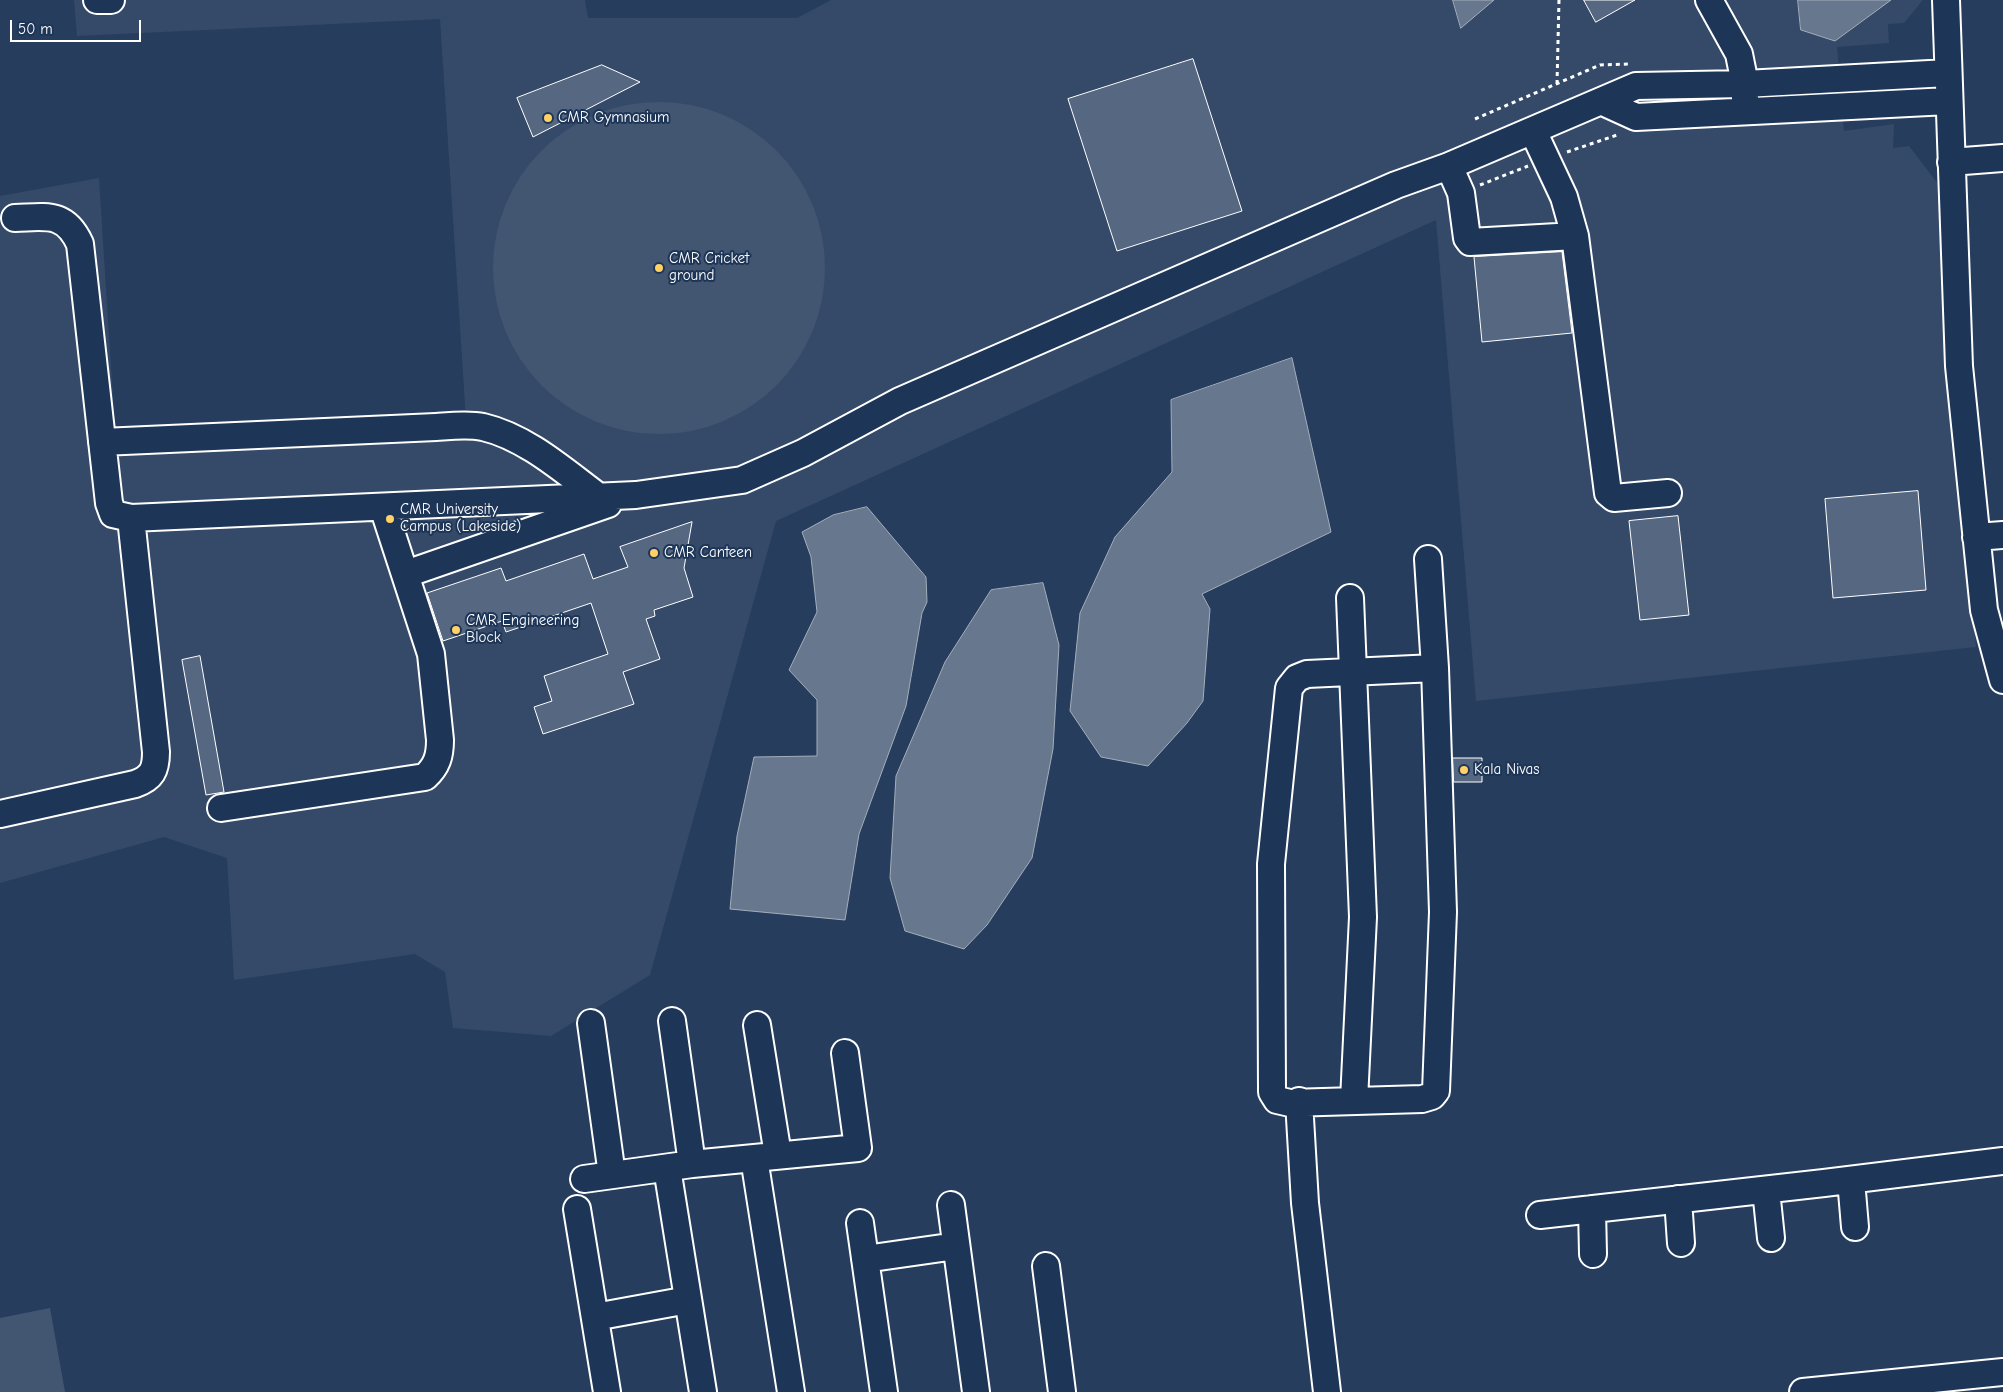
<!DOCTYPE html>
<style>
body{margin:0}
#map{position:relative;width:2003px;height:1392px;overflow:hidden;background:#263d5e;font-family:"Comic Neue",sans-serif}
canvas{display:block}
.scale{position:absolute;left:10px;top:20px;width:131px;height:22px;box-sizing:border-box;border:2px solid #fff;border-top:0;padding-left:6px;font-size:15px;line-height:18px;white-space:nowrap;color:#fff;-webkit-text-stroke:4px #1d3557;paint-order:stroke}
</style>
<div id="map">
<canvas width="2003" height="1392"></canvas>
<div class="scale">50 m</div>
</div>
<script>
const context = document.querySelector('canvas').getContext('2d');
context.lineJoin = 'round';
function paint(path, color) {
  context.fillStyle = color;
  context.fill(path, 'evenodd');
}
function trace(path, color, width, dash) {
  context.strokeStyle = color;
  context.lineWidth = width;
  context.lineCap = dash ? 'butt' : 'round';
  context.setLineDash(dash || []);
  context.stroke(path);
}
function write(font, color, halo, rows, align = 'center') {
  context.font = font + ' "Comic Neue",sans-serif';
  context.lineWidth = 4;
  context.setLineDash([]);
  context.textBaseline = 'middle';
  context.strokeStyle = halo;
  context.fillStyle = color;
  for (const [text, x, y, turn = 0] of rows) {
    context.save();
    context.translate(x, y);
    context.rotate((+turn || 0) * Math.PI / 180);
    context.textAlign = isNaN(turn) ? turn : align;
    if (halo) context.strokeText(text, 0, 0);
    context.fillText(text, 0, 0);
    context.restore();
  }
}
paint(new Path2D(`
 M74,0H585L588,18H797L831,0H1923L1904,23L1888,24L1889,43L1837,47L1844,131L1894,124L1893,148L1909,146L1939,185L1976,647L1476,701L1436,220L776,521L650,975L551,1036L453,1028L445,972L415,954L234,980L227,858L164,837L0,883V196L99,178L115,430L466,420L440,19L77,36Z`), '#344a68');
paint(new Path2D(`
 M493 268a166 166 0 1 1 332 0a166 166 0 1 1-332 0Z
 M50,1308L65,1392H0V1318Z`), '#425672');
const water = new Path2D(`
 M1453,0H1494L1461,28Z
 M1798,0H1891L1835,41L1801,30Z
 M1292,358L1331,532L1202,594L1210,609L1203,701L1187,723L1148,766L1101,757L1070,711L1080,613L1115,537L1172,472L1171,400Z
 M867,507L926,577L927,602L922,613L906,706L859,834L845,920L730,909L737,836L754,757L817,756V700L789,670L817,612L811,557L802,532L833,515Z
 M1043,583L1059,645L1053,749L1032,858L987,925L964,949L905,931L890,878L896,776L945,662L991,590Z`);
paint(water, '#67788e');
trace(water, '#a4aebb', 1);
const building = new Path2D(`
 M1584,0H1635L1596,22Z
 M1193,59L1242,211L1117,251L1068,99Z
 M602,65L640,82L533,137L517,98Z
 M1562,252L1572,333L1482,342L1474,257Z
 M1918,491L1926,590L1833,598L1825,499Z
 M1678,516L1689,615L1640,620L1629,521Z
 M692,522L684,568L693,597L654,610L655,616L646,619L660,659L623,672L634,704L543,734L534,707L552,701L544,676L608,654L591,603L506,632L502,621L443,641L427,593L501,568L506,581L584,554L593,579L628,567L620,547Z
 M200,656L224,792L206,795L182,660Z
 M1453,758H1482V782H1454Z`);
paint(building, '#556781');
trace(building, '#fff', 1);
const minor = new Path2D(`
 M97,0H111
 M1709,0L1739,54L1745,84V101
 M1946,0L1959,366L1984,610L2003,680
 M1603,102L1636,117L1948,101
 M1533,131L1564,197L1575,236L1608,493L1614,498L1668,493
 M1951,162L2003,158
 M1449,166L1461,193L1467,238L1470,242L1575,236
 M15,218C46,217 65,211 80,244L109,503L113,514L131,518L636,495L742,480L803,453L900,401L1396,185L1449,166L1636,86L1745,84L1948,73
 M102,442L436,427C451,426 468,424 483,427C526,437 564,471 599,497
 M1976,537L2003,535
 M1428,559L1435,668
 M406,574L608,504
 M1350,598L1363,917L1354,1100
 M1435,668L1443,912L1436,1091L1432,1096L1422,1099L1290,1103L1277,1100L1272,1092L1271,864L1289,688L1297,678L1307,674Z
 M221,808L425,777C437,766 440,756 440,740L431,654L383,507
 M0,814L135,784C152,778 156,770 156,752L131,518
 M672,1021L692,1164
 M591,1023L612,1175
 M757,1025L778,1155
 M1299,1101L1305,1203L1327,1392
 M754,1158L791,1392
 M667,1168L703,1392
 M584,1179L692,1164L858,1148L845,1053
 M1851,1180L1855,1227
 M1766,1190L1771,1238
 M1678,1199L1681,1243
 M951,1205L976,1392
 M577,1209L607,1392
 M1592,1209L1593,1254
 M1540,1215L1824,1183L2003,1161
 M860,1223L884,1392
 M865,1259L956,1246
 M1046,1266L1062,1392
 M595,1317L688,1300
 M1803,1392L2003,1372`);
trace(minor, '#fff', 30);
trace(new Path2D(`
 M1557,84L1559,0
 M1475,119L1600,65L1630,64
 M1567,152L1620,134
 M1480,185L1528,166`), '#fff', 3, [4, 4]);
trace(minor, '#1d3557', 26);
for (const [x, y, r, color] of [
 [548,118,5,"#ffd166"],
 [659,268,5,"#ffd166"],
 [390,519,5,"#ffd166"],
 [654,553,5,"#ffd166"],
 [456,630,5,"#ffd166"],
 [1464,770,5,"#ffd166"]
]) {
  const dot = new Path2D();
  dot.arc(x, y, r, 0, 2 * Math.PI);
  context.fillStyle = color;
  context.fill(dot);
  trace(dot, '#1d3557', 2);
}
write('15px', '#fff', '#1d3557', [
 ["CMR Gymnasium",558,118],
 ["CMR Cricket",669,259],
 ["ground",669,276],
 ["CMR University",400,510],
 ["Campus (Lakeside)",400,527],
 ["CMR Canteen",664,553],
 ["CMR Engineering",466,621],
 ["Block",466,638],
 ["Kala Nivas",1474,770]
], 'left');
</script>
